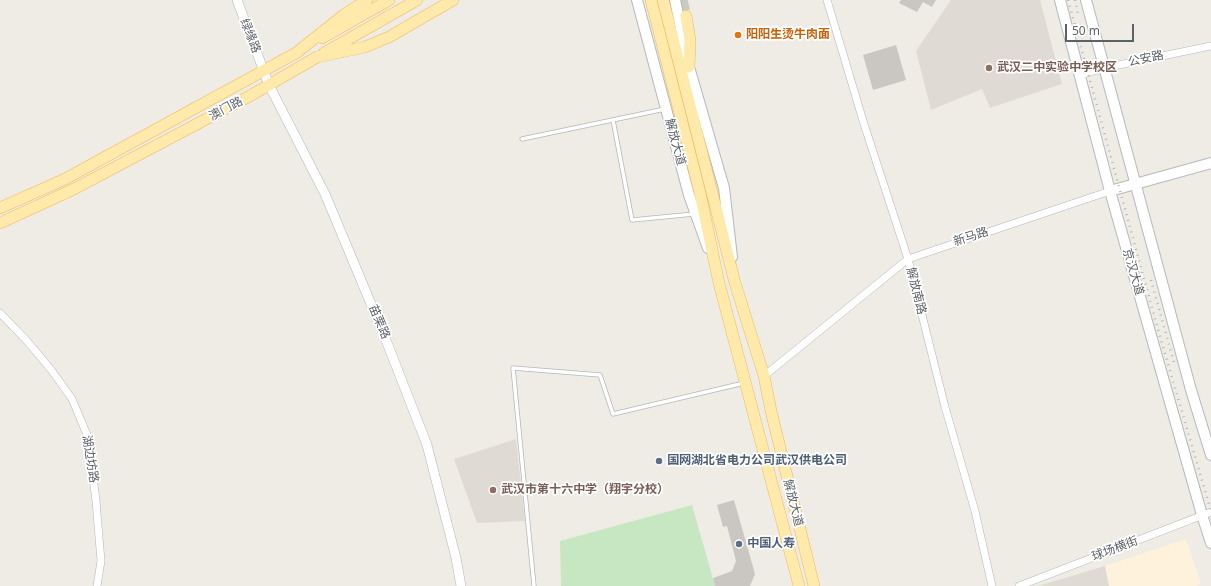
<!DOCTYPE html>
<meta charset="utf-8">
<style>
body{margin:0}
#map{position:relative;width:1211px;height:586px;overflow:hidden;background:#efece5;font-family:"Noto Sans",sans-serif}
canvas{display:block}
.scale{position:absolute;left:1065px;top:24px;width:69px;height:18px;box-sizing:border-box;border:2px solid #5d6266;border-top:0;padding-left:5px;font-size:12px;line-height:14px;white-space:nowrap;color:#5d6266;-webkit-text-stroke:3px #fff;paint-order:stroke}
</style>
<div id="map">
<canvas width="1211" height="586"></canvas>
<div class="scale">50 m</div>
</div>
<script>
const context = document.querySelector('canvas').getContext('2d');
context.lineJoin = 'round';
function paint(path, color) {
  context.fillStyle = color;
  context.fill(path, 'evenodd');
}
function trace(path, color, width, dash) {
  context.strokeStyle = color;
  context.lineWidth = width;
  context.lineCap = dash ? 'butt' : 'round';
  context.setLineDash(dash || []);
  context.stroke(path);
}
function write(font, color, halo, rows, align = 'center') {
  context.font = font + ' "Noto Sans","Noto Sans SC",sans-serif';
  context.lineWidth = 3.5;
  context.setLineDash([]);
  context.textBaseline = 'middle';
  context.strokeStyle = halo;
  context.fillStyle = color;
  for (const [text, x, y, turn = 0] of rows) {
    context.save();
    context.translate(x, y);
    context.rotate((+turn || 0) * Math.PI / 180);
    context.textAlign = isNaN(turn) ? turn : align;
    if (halo) context.strokeText(text, 0, 0);
    context.fillText(text, 0, 0);
    context.restore();
  }
}
paint(new Path2D(`
 M1186,539L1201,584L1196,586H1109L1105,566Z`), '#fef2dc');
paint(new Path2D(`
 M951,0H1040L1062,84L990,108L982,89L931,110L916,51Z
 M516,439L525,521L477,523L454,459Z
 M1105,566L1109,586H1038Z`), '#dfdbd4');
paint(new Path2D(`
 M692,505L715,586H561L560,541Z`), '#c6e7c2');
paint(new Path2D(`
 M901,0H936L932,7L923,2L917,12L899,3Z
 M896,45L906,80L873,90L863,55Z
 M734,500L755,574L750,586H715L713,578L732,571L736,561L727,526L723,527L717,505Z`), '#cac7c3');
trace(new Path2D(`
 M682,0L686,16`), '#cacac5', 11, [11, 5.5]);
const service = new Path2D(`
 M613,120L632,220L694,214
 M522,139L665,109
 M534,586L513,368L600,375L613,414L744,383`);
const minor = new Path2D(`
 M827,0L864,124L908,259L945,407L975,511L992,586
 M1081,75L1104,68L1211,46
 M0,313L27,341L52,371L72,399L88,437L96,501L101,561L97,586
 M764,376L908,259L1110,191
 M1019,586L1211,512`);
const tertiary = new Path2D(`
 M237,0L269,85L325,194L384,335L427,445L456,558L461,586`);
const secondary = new Path2D(`
 M637,0L689,195L708,248
 M675,0L689,67L724,188L732,257
 M1060,0L1110,191L1202,515L1211,543
 M1086,0L1191,390L1211,455
 M1110,191L1211,163`);
const primary = new Path2D(`
 M651,0L700,193L719,283L799,586
 M663,0L735,283L764,376L771,411L814,586
 M686,16L690,40L689,67
 M322,38L389,0
 M324,53L417,0
 M0,208L65,179L296,53L345,14L367,0
 M0,223L74,189L248,97L317,57L365,47L389,37L453,0`);
trace(service, '#b3b7ba', 5);
trace(minor, '#b3b7ba', 8);
trace(tertiary, '#b3b7ba', 10);
trace(secondary, '#b4b9bd', 12);
trace(primary, '#f2b85c', 12);
trace(service, '#fff', 3.5);
trace(minor, '#fff', 7);
trace(tertiary, '#fff', 9);
trace(secondary, '#fff', 10);
trace(primary, '#ffe9ab', 11);
trace(new Path2D(`
 M1068,0L1157,326L1211,511
 M1075,0L1078,14
 M1151,280L1175,366`), '#b4b5b6', 2.5, [1, 5]);
for (const [x, y, r, color] of [
 [738,35,4,"#e8710a"],
 [989,68,4,"#8d6e63"],
 [659,461,4,"#5c6f8a"],
 [493,490,4,"#8d6e63"],
 [739,544,4,"#5c6f8a"]
]) {
  const dot = new Path2D();
  dot.arc(x, y, r, 0, 2 * Math.PI);
  context.fillStyle = color;
  context.fill(dot);
  trace(dot, '#fff', 1.5);
}
write('bold 12px', '#c56008', '#fff', [
 ["阳阳生烫牛肉面",746,35]
], 'left');
write('12px', '#5d6266', '#fff', [
 ["绿缘路",250,36,69],
 ["公安路",1146,59,-12],
 ["澳门路",226,109,-28],
 ["解放大道",675,142,75],
 ["新马路",971,237,-18],
 ["京汉大道",1133,272,74],
 ["解放南路",916,291,76],
 ["苗栗路",379,322,67],
 ["湖边坊路",90,459,81],
 ["解放大道",793,503,76],
 ["球场横街",1115,549,-21]
]);
write('bold 12px', '#785e54', '#fff', [
 ["武汉二中实验中学校区",997,68],
 ["武汉市第十六中学（翔宇分校）",501,490]
], 'left');
write('bold 12px', '#4e5e75', '#fff', [
 ["国网湖北省电力公司武汉供电公司",667,461],
 ["中国人寿",747,544]
], 'left');
</script>
